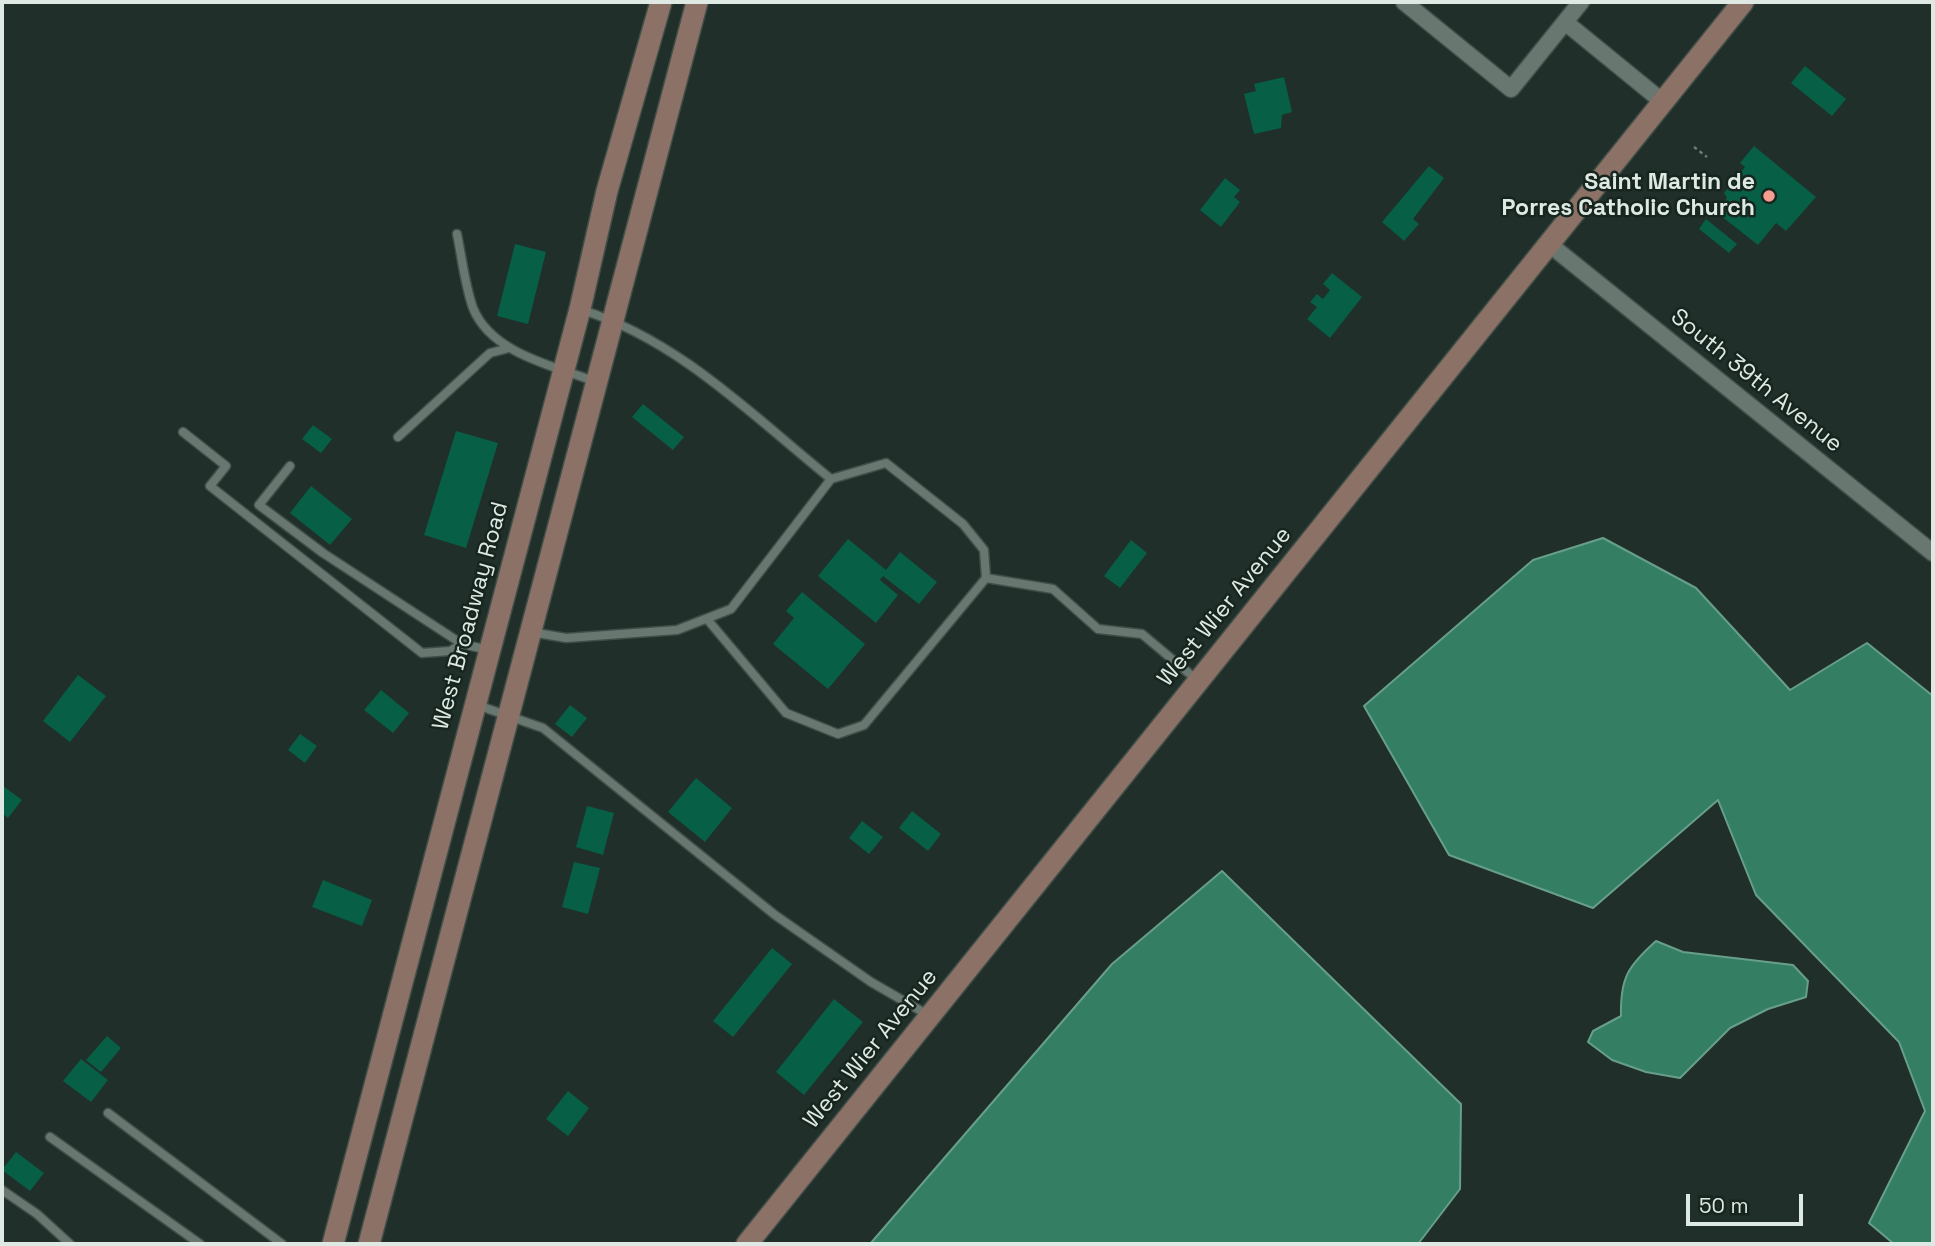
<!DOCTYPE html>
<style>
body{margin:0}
#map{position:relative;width:1935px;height:1246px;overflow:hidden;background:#202f29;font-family:"Space Grotesk",sans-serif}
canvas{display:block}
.frame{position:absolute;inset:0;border:4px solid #dfe9e4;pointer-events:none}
.scale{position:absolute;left:1686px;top:1194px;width:117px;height:32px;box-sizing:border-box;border:4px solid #dfe9e4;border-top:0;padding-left:9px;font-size:21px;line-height:24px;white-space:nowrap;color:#dfe9e4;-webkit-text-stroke:5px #17251f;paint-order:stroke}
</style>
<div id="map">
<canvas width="1935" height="1246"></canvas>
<div class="frame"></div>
<div class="scale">50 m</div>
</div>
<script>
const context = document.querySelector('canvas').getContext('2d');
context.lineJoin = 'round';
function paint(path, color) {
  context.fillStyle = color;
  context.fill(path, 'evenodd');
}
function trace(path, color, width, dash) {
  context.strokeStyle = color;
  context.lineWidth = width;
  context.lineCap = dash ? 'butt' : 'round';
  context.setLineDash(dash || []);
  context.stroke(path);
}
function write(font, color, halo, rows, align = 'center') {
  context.font = font + ' "Space Grotesk",sans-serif';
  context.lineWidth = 5;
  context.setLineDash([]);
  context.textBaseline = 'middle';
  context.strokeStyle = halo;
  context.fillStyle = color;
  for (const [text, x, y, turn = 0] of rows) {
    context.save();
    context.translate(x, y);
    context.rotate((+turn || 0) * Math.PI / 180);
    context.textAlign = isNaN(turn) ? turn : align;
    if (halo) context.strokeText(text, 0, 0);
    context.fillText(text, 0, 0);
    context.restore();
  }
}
const water = new Path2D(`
 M1603,538L1696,588L1790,690L1867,643L1933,696V1244H1894L1869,1223L1925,1111L1899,1042L1756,895L1718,800L1593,908L1449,855L1364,706L1533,560Z
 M1222,871L1461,1104L1460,1189L1418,1244H870L1112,964Z
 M1656,941L1683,952L1793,965L1808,981L1806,997L1768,1009L1730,1028L1680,1078L1646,1072L1612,1060L1588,1042L1593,1031L1621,1016C1620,978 1628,966 1656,941Z`);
paint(water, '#347f64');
trace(water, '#679f8a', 2);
paint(new Path2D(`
 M1805,66L1846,99L1832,116L1791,83Z
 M1284,77L1292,112L1282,115L1281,128L1254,134L1244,94L1256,91L1254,84Z
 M1754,146L1816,197L1786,231L1776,223L1758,245L1716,212L1727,198L1724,193L1745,167L1740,163Z
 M1429,166L1444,178L1413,219L1419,224L1404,241L1382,222Z
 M1225,178L1240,190L1234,197L1240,202L1221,227L1200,210Z
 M1706,219L1737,244L1729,253L1699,229Z
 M515,244L546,252L528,324L497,316Z
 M1332,273L1362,297L1330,338L1307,319L1317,307L1310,302L1317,294L1323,299L1330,290L1323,284Z
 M643,404L684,437L673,450L632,417Z
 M313,425L332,439L321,453L302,439Z
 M456,431L498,443L466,548L424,535Z
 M311,486L352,519L330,545L290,513Z
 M848,539L886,570L900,552L937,582L919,604L883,576L880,580L898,595L876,623L818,576Z
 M1131,540L1147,553L1120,588L1104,576Z
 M802,592L865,644L828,689L773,644L794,618L786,611Z
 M78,675L106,696L70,742L43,721Z
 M381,690L409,713L393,733L364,710Z
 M570,705L587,718L572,737L555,724Z
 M300,734L317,746L305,763L288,750Z
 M696,778L732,808L705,842L668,812Z
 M3,786L22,800L8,818L2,813Z
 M587,806L614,813L603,855L576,847Z
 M912,811L941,834L928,851L899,828Z
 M862,821L883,837L869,854L849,838Z
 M574,862L600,868L588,914L562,907Z
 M323,880L372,900L362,926L312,907Z
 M772,948L792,964L733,1037L713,1021Z
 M834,999L863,1022L804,1095L776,1072Z
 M107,1036L121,1048L101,1072L86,1060Z
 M81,1059L108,1080L91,1102L63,1081Z
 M568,1091L589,1108L568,1136L546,1119Z
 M16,1152L44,1173L30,1191L2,1170Z`), '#075f46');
const lane = new Path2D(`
 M457,234C462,258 465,286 473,308C491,353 553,366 594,381
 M582,310C679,340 754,417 831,479
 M183,432L226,466L210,486L422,653L450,651L462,644L489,650
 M398,437L490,353L509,348
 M290,466L259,505L323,553L462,644
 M986,578L1053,589L1098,629L1142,634L1197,680
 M531,632L566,638L677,630L731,609L831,479L886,463L963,524L984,550L986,578L864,725L838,734L786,713L707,619
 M477,705L543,728L775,915L871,982L928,1015
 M108,1113L282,1244
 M50,1137L200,1244
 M2,1190L37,1214L70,1244`);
const street = new Path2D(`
 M1404,2L1511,89L1581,2
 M1565,22L1663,102
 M1549,244L1933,553`);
const secondary = new Path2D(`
 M333,1244L580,309L607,191L661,2
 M369,1244L697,2
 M747,1244L1743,2`);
trace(lane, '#414e48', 11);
trace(street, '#414e48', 19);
trace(secondary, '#414e48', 24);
trace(new Path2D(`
 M1694,147L1707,157`), '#6f7b76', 2.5, [3.5, 3.5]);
trace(lane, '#687871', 8);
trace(street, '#687871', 16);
trace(secondary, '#8c7167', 21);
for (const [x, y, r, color] of [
 [1769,196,7,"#f59d8e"]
]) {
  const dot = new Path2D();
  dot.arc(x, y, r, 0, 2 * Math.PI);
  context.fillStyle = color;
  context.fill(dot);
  trace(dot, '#17251f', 2.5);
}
write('bold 23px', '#dfe9e4', '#17251f', [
 ["Saint Martin de",1755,183],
 ["Porres Catholic Church",1755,209]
], 'right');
write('23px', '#dfe9e4', '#17251f', [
 ["South 39th Avenue",1756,381,39],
 ["West Wier Avenue",1225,607,-51],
 ["West Broadway Road",471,616,-75],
 ["West Wier Avenue",871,1049,-51]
]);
</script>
